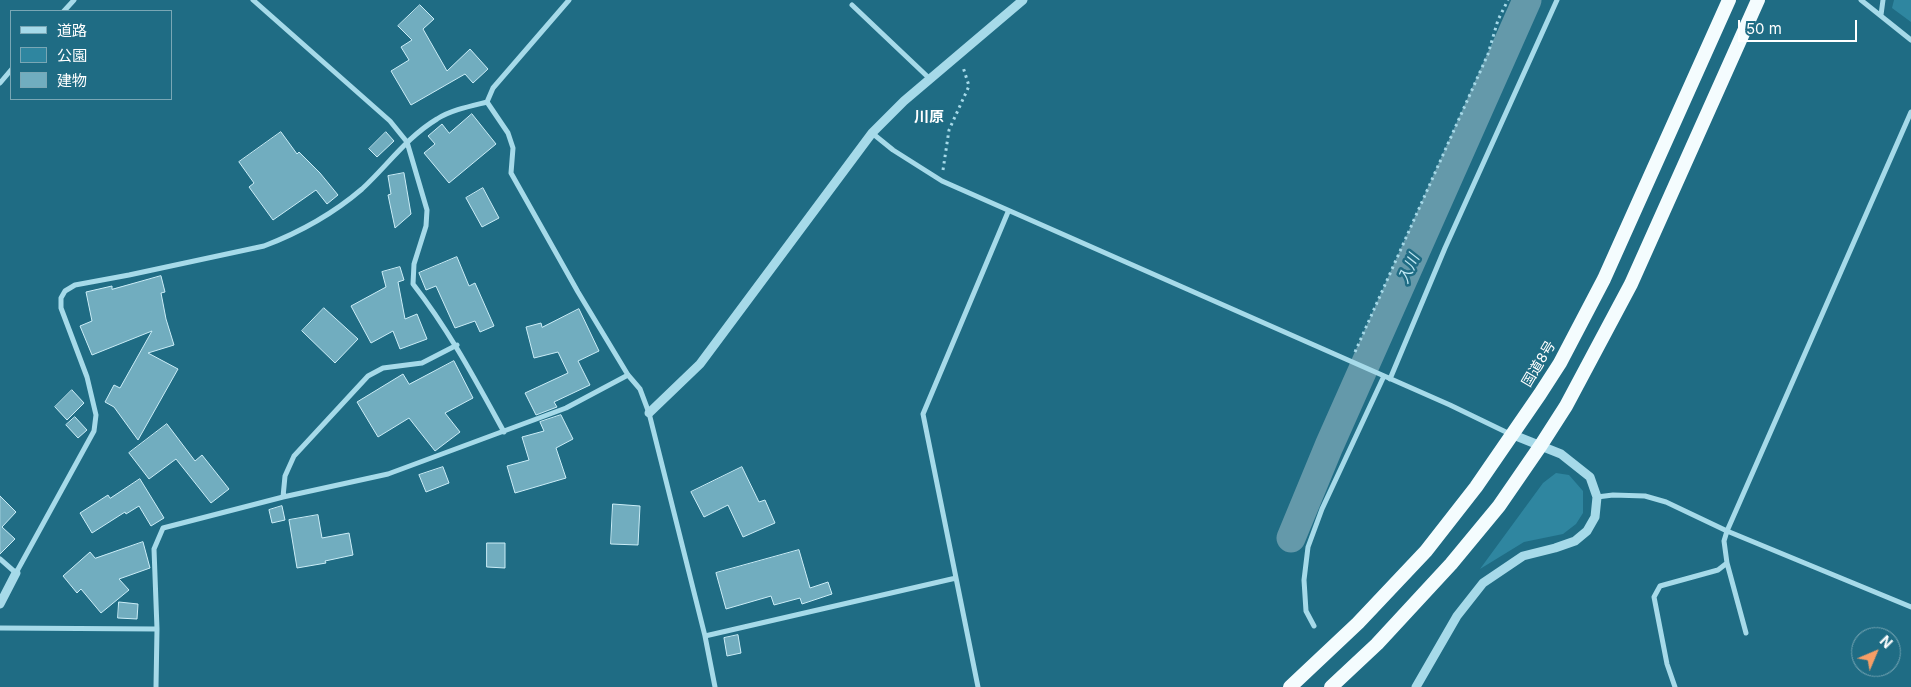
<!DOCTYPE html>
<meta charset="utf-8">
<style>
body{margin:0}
#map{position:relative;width:1911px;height:687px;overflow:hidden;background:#1f6c84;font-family:Inter,"Noto Sans JP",sans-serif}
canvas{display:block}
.legend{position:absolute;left:10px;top:10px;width:162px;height:90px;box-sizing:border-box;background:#1f6c84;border:1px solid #79a7b5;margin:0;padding:6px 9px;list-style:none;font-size:15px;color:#fff}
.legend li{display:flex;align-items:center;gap:10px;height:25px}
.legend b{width:25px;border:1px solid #79a7b5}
.north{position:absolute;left:1851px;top:627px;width:50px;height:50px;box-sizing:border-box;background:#1f6c84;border:1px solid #79a7b5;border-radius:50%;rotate:45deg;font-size:14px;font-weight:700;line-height:20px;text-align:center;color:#fff}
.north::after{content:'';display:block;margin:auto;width:18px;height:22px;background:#f79e66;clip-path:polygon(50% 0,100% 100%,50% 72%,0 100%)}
.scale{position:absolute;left:1738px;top:20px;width:119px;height:22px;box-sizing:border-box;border:2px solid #fff;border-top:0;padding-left:6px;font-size:15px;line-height:18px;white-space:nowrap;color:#fff;-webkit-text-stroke:4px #1f6c84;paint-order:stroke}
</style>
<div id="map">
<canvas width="1911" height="687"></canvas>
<ul class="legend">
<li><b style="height:6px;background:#a6dae9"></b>道路</li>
<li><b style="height:14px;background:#2f86a0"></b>公園</li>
<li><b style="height:14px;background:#71adbf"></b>建物</li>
</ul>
<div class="north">N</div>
<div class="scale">50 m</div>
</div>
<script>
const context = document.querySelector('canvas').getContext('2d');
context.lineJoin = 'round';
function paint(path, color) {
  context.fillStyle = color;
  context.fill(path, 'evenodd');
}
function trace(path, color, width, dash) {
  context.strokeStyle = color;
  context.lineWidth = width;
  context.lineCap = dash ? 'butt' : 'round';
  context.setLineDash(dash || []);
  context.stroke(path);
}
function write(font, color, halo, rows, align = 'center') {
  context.font = font + ' Inter,"Noto Sans JP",sans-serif';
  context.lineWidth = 5;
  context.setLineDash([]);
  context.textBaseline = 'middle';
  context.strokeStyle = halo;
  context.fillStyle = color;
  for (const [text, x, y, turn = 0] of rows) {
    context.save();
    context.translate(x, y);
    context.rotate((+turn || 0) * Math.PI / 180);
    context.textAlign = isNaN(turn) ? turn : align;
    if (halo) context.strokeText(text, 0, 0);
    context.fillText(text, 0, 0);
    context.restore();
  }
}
paint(new Path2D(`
 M1894,0H1911V22L1892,8Z
 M1556,473L1569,475L1583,491V513L1576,524L1563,534L1524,542L1480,569L1543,483Z`), '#2f86a0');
trace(new Path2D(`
 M1291,538L1329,446L1527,0`), '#6499aa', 29);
const building = new Path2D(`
 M420,5L434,19L423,29L447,71L470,49L488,69L473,83L465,74L411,105L391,71L409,60L401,47L412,40L398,26Z
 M472,114L496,144L449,183L424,153L435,144L428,136L442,124L449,133Z
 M281,132L297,154L299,152L320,173L338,195L327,204L316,190L273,220L249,187L254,183L239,162Z
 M386,132L394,141L377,157L369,149Z
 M404,173L411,214L395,228L388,195L391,194L388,176Z
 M483,188L499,218L482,227L466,198Z
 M457,257L469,286L475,283L494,326L480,332L475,321L455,328L436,286L426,290L419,273Z
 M400,267L404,280L398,282L405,319L417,314L427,339L400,349L393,331L371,343L351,306L386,287L382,272Z
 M161,276L165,292L161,293L166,319L174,345L148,353L178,369L138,440L114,407L105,402L114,385L120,388L152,331L92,355L80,326L92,321L86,292L112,286V289Z
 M324,308L358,339L335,363L302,331Z
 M579,309L599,351L578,361L590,385L554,402L557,407L536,415L525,393L568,373L558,352L534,358L526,327L541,323L542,327Z
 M454,361L473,398L445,413L460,432L435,451L409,418L378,437L357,402L403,374L409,384Z
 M72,390L84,403L67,420L55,407Z
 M561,415L573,439L556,448L566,478L515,493L507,466L529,460L522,437L544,431L540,422Z
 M75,417L87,430L78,438L66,425Z
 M167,424L195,461L202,455L229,489L211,503L176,459L149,479L129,453Z
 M443,467L449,483L426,492L419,475Z
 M742,467L759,502L765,500L775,523L743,537L728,505L704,517L691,492Z
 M140,479L164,518L151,526L139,506L126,514L125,512L92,533L80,513L108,495L110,498Z
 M0,496L16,512L2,527L15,539L0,554Z
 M613,504L640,506L638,545L611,544Z
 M282,506L285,520L272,523L269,510Z
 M318,515L322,538L349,533L353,555L325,561L326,563L297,568L289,520Z
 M143,542L150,568L119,579L129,590L101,613L81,589L77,593L63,576L90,552L95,558Z
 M487,543H505V568L487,567Z
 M799,550L810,588L828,582L832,594L802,604L800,598L774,605L771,596L726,609L716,573Z
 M119,602L138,604L137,619L118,618Z
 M738,635L741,653L727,656L724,638Z`);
paint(building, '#71adbf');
trace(building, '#cbedf7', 1);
trace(new Path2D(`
 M943,170L949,130L969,86L963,67
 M1355,352L1488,54L1498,20L1508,0`), '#a6dae9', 3, [2.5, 4]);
trace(new Path2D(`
 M253,0L390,121L407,142L427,210L426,226L414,264L413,284C449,330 476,381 504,432
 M1861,0L1911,40
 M852,5L930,79
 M64,11L74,0
 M1881,15L1883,0
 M0,83L11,70
 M487,102L508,133L513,148L511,173L578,292L628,375L640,389L649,413L705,636L715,687
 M487,102L493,88L569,0
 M872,133L893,150L942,181L1450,405L1510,434
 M1390,379L1445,248L1557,0
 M283,497L285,476L294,456L368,376L383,368L422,363L457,345
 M1597,497L1613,495L1645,496L1666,502L1727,531L1911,607
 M0,559L16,573L94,431L96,415L87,377L61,308V298L65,291L75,285L129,275L264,246C298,233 334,213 362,189C387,166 407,137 437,119C451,110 471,106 487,102
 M1727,563L1746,633
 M1314,626L1306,611L1304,580L1308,547L1322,509L1384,376
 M0,628L157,629
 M705,636L956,578
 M156,687L157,629L154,549L163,528L283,497L388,474L566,408L628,375
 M978,687L923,414L1008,212
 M1675,687L1667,664L1654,597L1660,586L1718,570L1727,563L1724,541L1727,531L1911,112`), '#a6dae9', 5);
trace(new Path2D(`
 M649,413L700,364L872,133L904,101L1023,0
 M0,604L16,573
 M1416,687L1457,616L1483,583L1523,556L1555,548L1575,541L1587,531L1595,517L1597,497L1590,477L1561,454L1511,434`), '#a6dae9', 9);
trace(new Path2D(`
 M1290,687L1358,623L1426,551L1476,487L1540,394L1560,363L1604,279L1729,0
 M1331,687L1377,644L1451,564L1499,506L1541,445L1566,406L1631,284L1758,0`), '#f4fcfe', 14);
write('14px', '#fff', '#1f6c84', [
 ["国道8号",1539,364,-59]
]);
write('bold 15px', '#fff', '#1f6c84', [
 ["川原",929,117]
]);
write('italic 15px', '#c1e9f4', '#1f6c84', [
 ["入川",1409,269,-66]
]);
</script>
